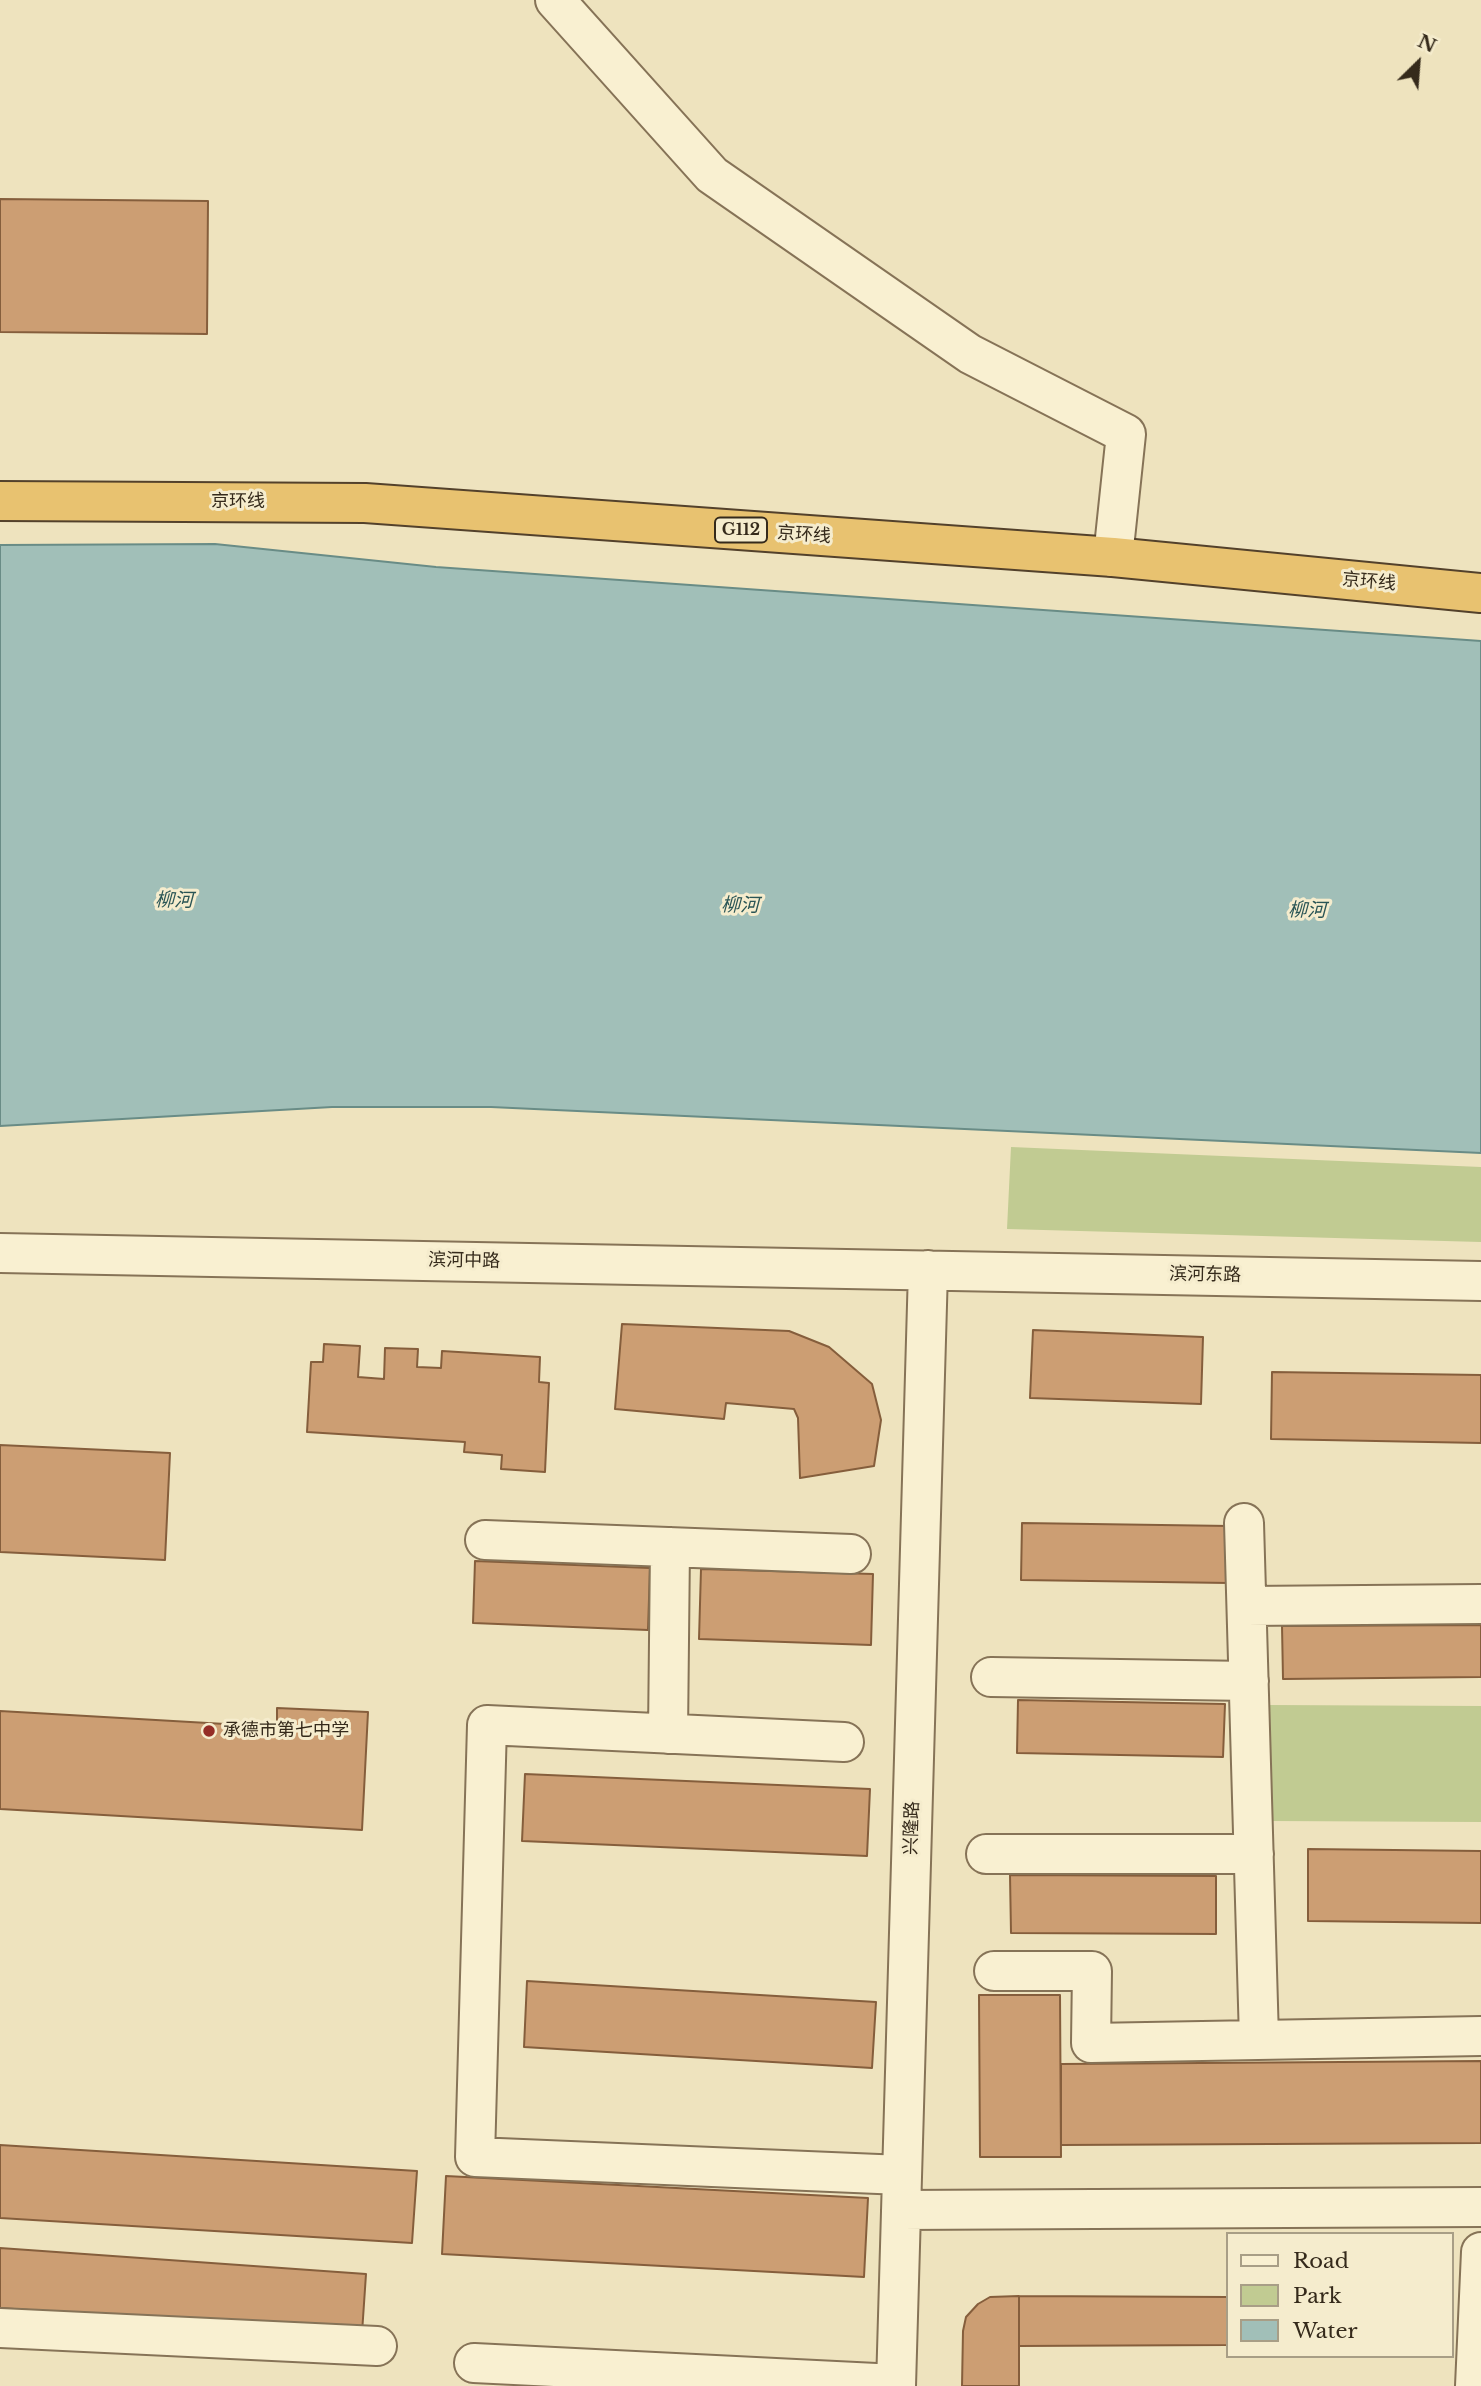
<!DOCTYPE html>
<meta charset="utf-8">
<style>
body{margin:0}
#map{position:relative;width:1481px;height:2386px;overflow:hidden;background:#eee3be;font-family:"Libre Baskerville",serif}
canvas{display:block}
.legend{position:absolute;left:1226px;top:2232px;width:228px;height:126px;box-sizing:border-box;background:#f5eccd;border:2px solid #a89e86;margin:0;padding:9px 12px;list-style:none;font-size:21px;color:#352a1b}
.legend li{display:flex;align-items:center;gap:14px;height:35px}
.legend b{width:35px;border:2px solid #a89e86}
.north{position:absolute;left:1383px;top:28px;width:70px;height:70px;-webkit-text-stroke:5px #f5eccd;paint-order:stroke;rotate:25deg;font-size:19px;font-weight:700;line-height:28px;text-align:center;color:#352a1b}
.north::after{content:'';display:block;margin:auto;width:24px;height:32px;background:#352a1b;clip-path:polygon(50% 0,100% 100%,50% 72%,0 100%)}
</style>
<div id="map">
<canvas width="1481" height="2386"></canvas>
<ul class="legend">
<li><b style="height:9px;background:#f9f0d1"></b>Road</li>
<li><b style="height:19px;background:#c1cb92"></b>Park</li>
<li><b style="height:19px;background:#a1bfb8"></b>Water</li>
</ul>
<div class="north">N</div>
</div>
<script>
const context = document.querySelector('canvas').getContext('2d');
context.lineJoin = 'round';
function paint(path, color) {
  context.fillStyle = color;
  context.fill(path, 'evenodd');
}
function trace(path, color, width, dash) {
  context.strokeStyle = color;
  context.lineWidth = width;
  context.lineCap = dash ? 'butt' : 'round';
  context.setLineDash(dash || []);
  context.stroke(path);
}
function write(font, color, halo, rows, align = 'center') {
  context.font = font + ' "Libre Baskerville","Noto Sans SC",serif';
  context.lineWidth = 6;
  context.setLineDash([]);
  context.textBaseline = 'middle';
  context.strokeStyle = halo;
  context.fillStyle = color;
  for (const [text, x, y, turn = 0] of rows) {
    context.save();
    context.translate(x, y);
    context.rotate((+turn || 0) * Math.PI / 180);
    context.textAlign = isNaN(turn) ? turn : align;
    if (halo) context.strokeText(text, 0, 0);
    context.fillText(text, 0, 0);
    context.restore();
  }
}
paint(new Path2D(`
 M1011,1147L1481,1167V1242L1007,1229Z
 M1270,1705L1481,1706V1822L1270,1821Z`), '#c1cb92');
const water = new Path2D(`
 M215,544L436,567L1481,641V1153L491,1107H332L0,1126V545Z`);
paint(water, '#a1bfb8');
trace(water, '#698c86', 2);
const building = new Path2D(`
 M0,199L208,201L207,334L0,332Z
 M622,1324L789,1331L829,1347L872,1384L881,1420L874,1466L800,1478L798,1418L794,1409L726,1403L724,1419L615,1409Z
 M1033,1330L1203,1337L1201,1404L1030,1398Z
 M324,1344L360,1346L358,1377L384,1379L385,1348L418,1349L417,1367L441,1368L442,1351L540,1357L539,1382L549,1383L545,1472L501,1469L502,1455L464,1452L465,1442L307,1432L311,1362H323Z
 M1272,1372L1481,1375V1443L1271,1439Z
 M0,1445L170,1453L165,1560L0,1552Z
 M1022,1523L1230,1526L1229,1583L1021,1580Z
 M475,1561L650,1568L648,1630L473,1623Z
 M701,1569L873,1574L871,1645L699,1639Z
 M1481,1625V1677L1283,1679L1282,1626Z
 M1018,1700L1225,1704L1223,1757L1017,1753Z
 M277,1708L368,1712L362,1830L0,1809V1711L277,1727Z
 M525,1774L870,1789L867,1856L522,1841Z
 M1308,1849L1481,1851V1923L1308,1921Z
 M1010,1875L1216,1876V1934L1011,1933Z
 M527,1981L876,2002L872,2068L524,2047Z
 M979,1995H1060L1061,2157H980Z
 M1481,2061V2143L1061,2145V2064Z
 M0,2145L417,2171L412,2243L0,2218Z
 M446,2176L868,2198L864,2277L442,2254Z
 M0,2248L366,2274L362,2333L0,2308Z
 M1019,2296L1227,2297V2345L1019,2346Z
 M1019,2296V2386H962L963,2331L966,2317L978,2304L990,2297Z`);
paint(building, '#cc9e73');
trace(building, '#855e3c', 2);
const minor = new Path2D(`
 M555,0L712,175L970,354L1126,434L1113,557
 M0,1253L1481,1281
 M1244,1523L1259,2039
 M485,1540L851,1554
 M1247,1606L1481,1604
 M991,1677L1249,1681
 M668,1734L670,1547
 M844,1742L487,1725L475,2157L902,2175
 M986,1854H1254
 M994,1971H1092L1091,2043L1481,2036
 M901,2210L1481,2207
 M0,2328L377,2346
 M474,2363L896,2384
 M896,2386L928,1270
 M1475,2386L1481,2252`);
const trunk = new Path2D(`
 M0,501L365,503L1113,557L1481,593`);
trace(minor, '#867357', 42);
trace(trunk, '#53412b', 42);
trace(minor, '#f9f0d1', 38);
trace(trunk, '#e8c270', 38);
for (const [x, y, r, color] of [
 [209,1731,7,"#952d26"]
]) {
  const dot = new Path2D();
  dot.arc(x, y, r, 0, 2 * Math.PI);
  context.fillStyle = color;
  context.fill(dot);
  trace(dot, '#f5eccd', 2.5);
}
for (const [x, y, w] of [
 [741,530,52]
]) {
  const box = new Path2D();
  box.roundRect(x - w / 2, y - 12.5, w, 25, 5);
  context.fillStyle = '#f5eccd';
  context.fill(box);
  trace(box, '#352a1b', 2);
}
write('bold 16px', '#352a1b', null, [
 ["G112",741,530]
]);
write('18px', '#352a1b', '#f5eccd', [
 ["京环线",238,502],
 ["京环线",804,535,4],
 ["京环线",1369,582,5],
 ["滨河中路",464,1261,1],
 ["滨河东路",1205,1275,1],
 ["兴隆路",912,1828,-88]
]);
write('18px', '#352a1b', '#f5eccd', [
 ["承德市第七中学",223,1731]
], 'left');
write('italic 19px', '#2a5555', '#f5eccd', [
 ["柳河",174,901,1],
 ["柳河",740,906,1],
 ["柳河",1307,911,1]
]);
</script>
